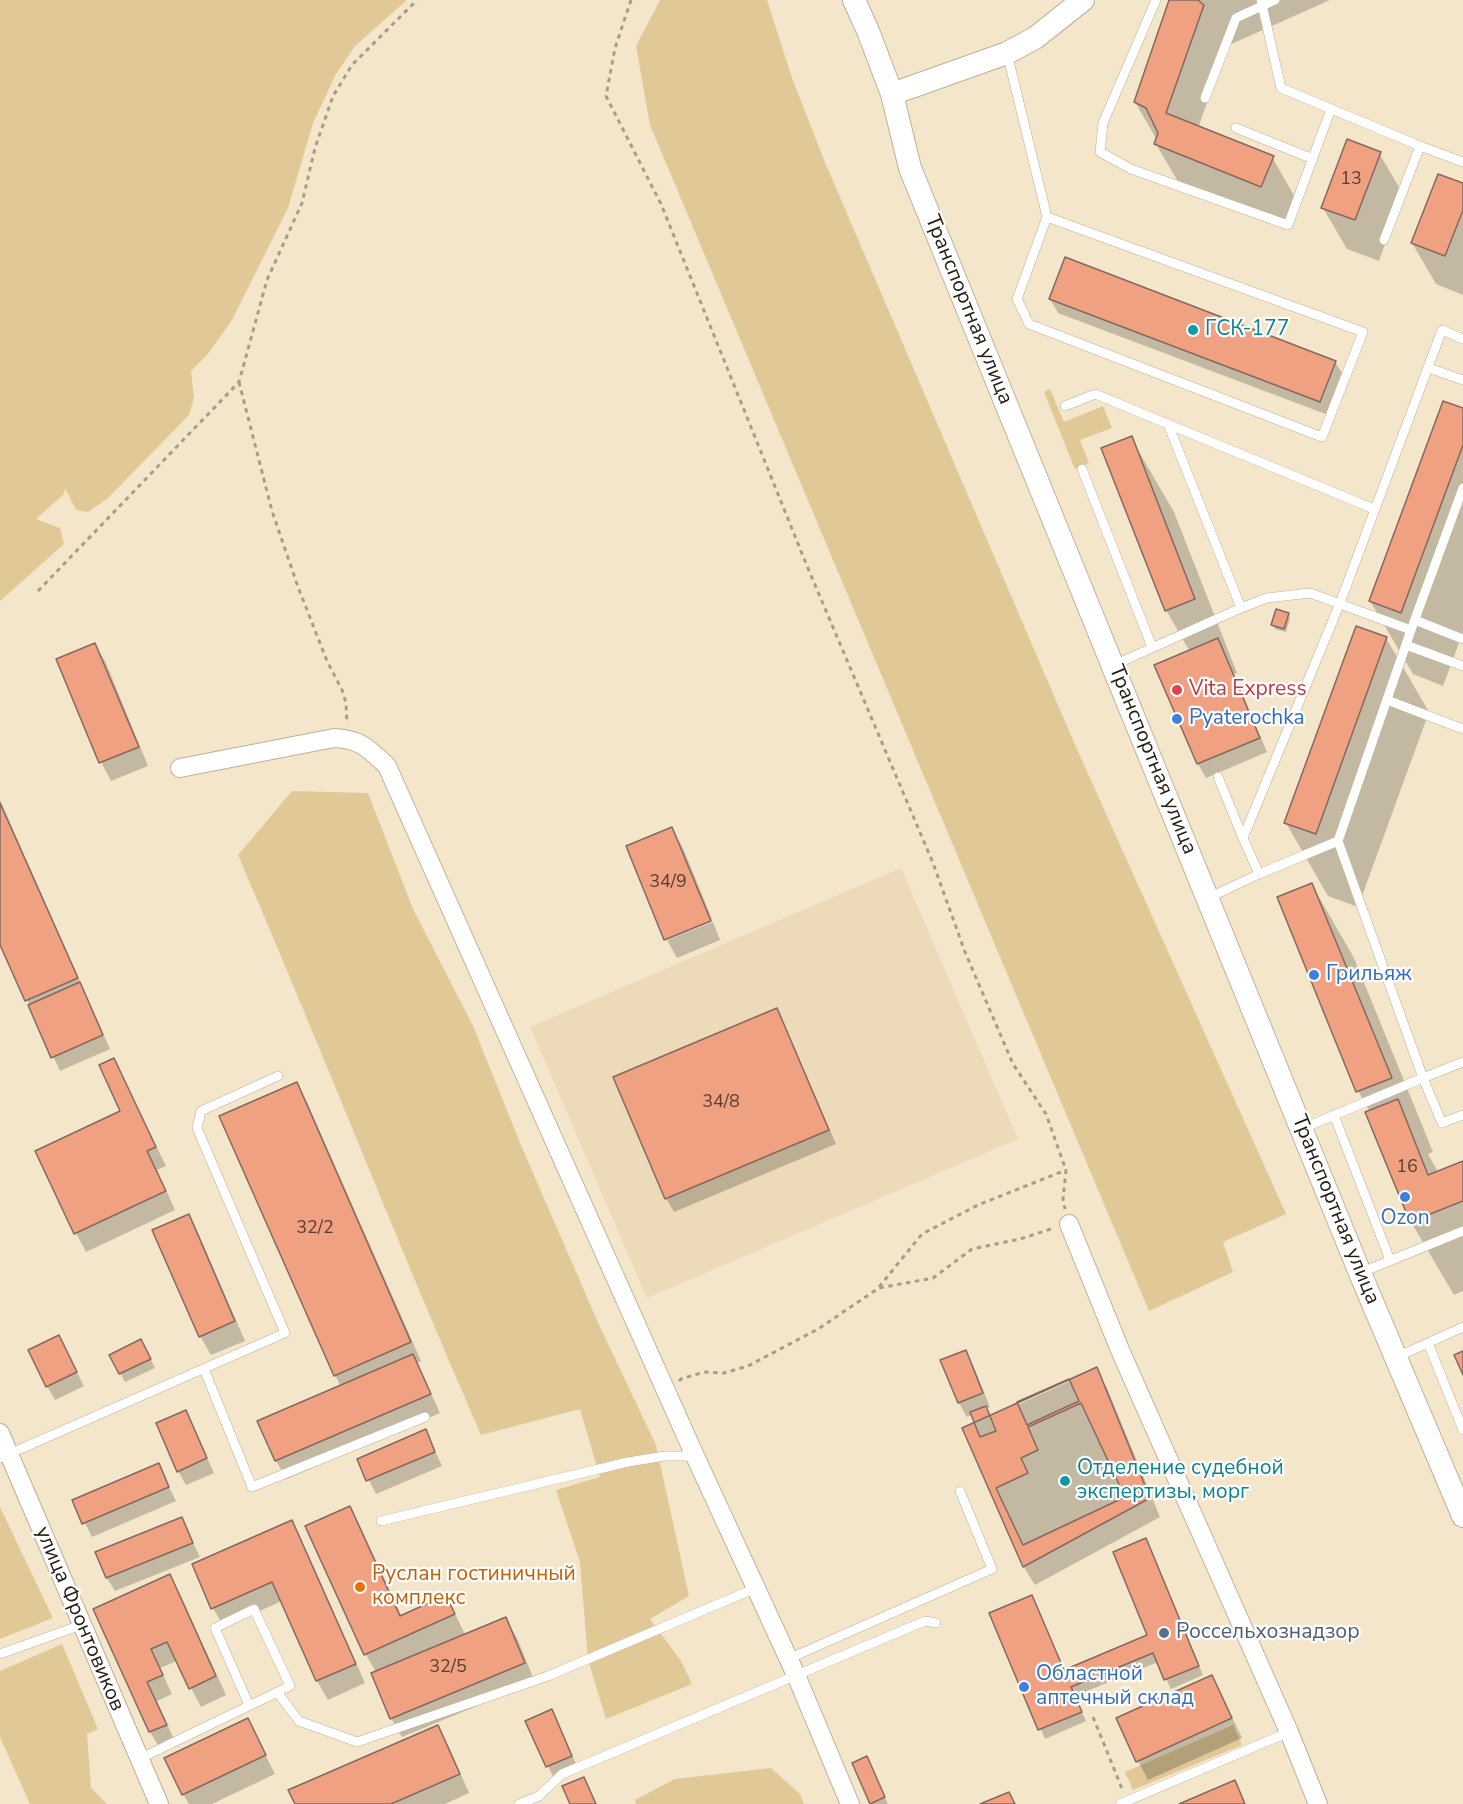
<!DOCTYPE html>
<meta charset="utf-8">
<style>
body{margin:0}
canvas{display:block;background:#f4e6ca}
</style>
<canvas width="1463" height="1804"></canvas>
<script>
const context = document.querySelector('canvas').getContext('2d');
context.lineJoin = 'round';
function paint(path, color) {
  context.fillStyle = color;
  context.fill(path, 'evenodd');
}
function trace(path, color, width, dash) {
  context.strokeStyle = color;
  context.lineWidth = width;
  context.lineCap = dash ? 'butt' : 'round';
  context.setLineDash(dash || []);
  context.stroke(path);
}
function write(font, color, halo, rows, align = 'center') {
  context.font = font + ' "Nunito Sans",sans-serif';
  context.lineWidth = 4.5;
  context.setLineDash([]);
  context.textBaseline = 'middle';
  context.strokeStyle = halo;
  context.fillStyle = color;
  for (const [text, x, y, turn = 0] of rows) {
    context.save();
    context.translate(x, y);
    context.rotate((+turn || 0) * Math.PI / 180);
    context.textAlign = isNaN(turn) ? turn : align;
    if (halo) context.strokeText(text, 0, 0);
    context.fillText(text, 0, 0);
    context.restore();
  }
}
paint(new Path2D(`
 M901,868L1018,1139L647,1298L530,1027Z`), '#ecdab8');
paint(new Path2D(`
 M0,0H407L355,46L336,74L313,123L288,208L232,320L207,355L191,371L194,398L189,415L108,498L88,512L76,510L65,488L64,494L36,519L60,528L64,544L0,601Z
 M660,0H767L792,78L824,160L1076,747L1286,1214L1223,1242L1233,1272L1149,1311L650,125L636,46Z
 M1050,389L1064,422L1103,406L1112,428L1080,440L1089,463L1075,469L1044,392Z
 M292,791L368,793L413,909L473,1026L523,1150L600,1327L656,1445L689,1596L650,1619L681,1661L692,1684L606,1719L588,1660L580,1562L556,1490L600,1477L580,1409L481,1435C397,1243 321,1047 238,855Z
 M0,1507L53,1618L0,1639Z
 M62,1644L98,1729L87,1734L91,1788L107,1804H30L0,1737V1671Z
 M1233,1725L1242,1745L1133,1790L1125,1772Z
 M771,1768L800,1794L804,1804H636L635,1800L675,1779Z`), '#e1c897');
paint(new Path2D(`
 M1170,0H1330L1227,46L1198,128L1272,157L1296,199L1285,228L1180,185L1156,144L1157,140L1135,102Z
 M1379,153L1403,194L1379,261L1347,249L1323,208Z
 M1463,185V295L1436,284L1412,243Z
 M1050,299L1335,362L1344,376L1328,415L1058,313Z
 M1463,410V632L1443,686L1413,674L1370,601Z
 M1131,438L1174,512L1237,673L1234,674L1267,752L1206,778L1198,764L1156,666L1190,652L1166,610Z
 M1288,614L1290,618L1286,632L1275,629L1273,625Z
 M1386,638L1429,712L1358,907L1328,896L1286,823Z
 M95,645L106,663L148,766L111,781L101,762Z
 M0,800L110,1049L60,1071L0,941Z
 M672,829L683,848L712,919L666,937Z
 M1312,885L1354,958L1433,1152L1428,1154L1438,1172L1463,1162V1291L1454,1295L1411,1222L1370,1112L1358,1091Z
 M713,922L720,940L677,958L667,940Z
 M776,1010L784,1024L836,1144L674,1212L666,1198Z
 M114,1060L166,1166L157,1170L175,1210L86,1252L76,1233L122,1112Z
 M297,1084L307,1102L421,1361L417,1363L440,1413L287,1479L276,1461L259,1422L341,1387L335,1375Z
 M188,1216L199,1235L245,1341L211,1355L200,1336Z
 M146,1350L155,1368L125,1382L111,1355Z
 M66,1351L84,1386L55,1400L47,1386Z
 M965,1351L973,1365L990,1407L986,1409L991,1417L1096,1369L1107,1388L1160,1517L1035,1585L1024,1567L964,1428L976,1423L973,1414L967,1417L959,1403L942,1361Z
 M186,1412L214,1473L186,1485L178,1471Z
 M425,1431L442,1466L376,1494L359,1460Z
 M158,1465L176,1501L92,1537L74,1501Z
 M350,1507L360,1526L402,1617L446,1596L466,1636L506,1619L517,1638L535,1682L402,1737L391,1718L376,1672L366,1655L307,1526Z
 M181,1518L200,1557L115,1591L107,1578Z
 M291,1522L302,1541L365,1683L328,1700L317,1681L282,1601L224,1627L213,1608L194,1565Z
 M1150,1549L1203,1675L1171,1689L1158,1662L1075,1696L1086,1721L1045,1739L991,1614L1064,1671L1149,1636Z
 M169,1576L180,1594L226,1695L201,1707L177,1661L160,1668L172,1694L157,1701L176,1744L161,1750L150,1732L95,1610Z
 M1212,1676L1242,1738L1148,1780L1138,1761Z
 M551,1711L579,1770L555,1781L527,1721Z
 M248,1720L275,1774L212,1804H189L183,1794Z
 M438,1727L448,1745L469,1793L445,1804H296Z
 M854,1764L871,1767L888,1804H872Z`), '#0003');
const building = new Path2D(`
 M1169,0H1198L1204,5L1166,113L1274,156L1261,187L1154,144L1158,133L1146,108L1134,102Z
 M1347,139L1381,152L1355,220L1321,208Z
 M1438,174L1463,183V210L1445,256L1411,243Z
 M1065,257L1336,361L1320,402L1049,299Z
 M1443,401L1463,408V445L1401,613L1369,601Z
 M1132,436L1195,599L1165,611L1101,448Z
 M1276,609L1289,613L1284,629L1271,625Z
 M1356,626L1387,637L1316,834L1284,823Z
 M1218,638L1260,738L1197,764L1154,665Z
 M95,643L139,747L99,763L56,659Z
 M0,803L78,978L25,1001L0,945Z
 M672,827L711,921L664,940L626,846Z
 M1312,883L1392,1078L1356,1092L1277,897Z
 M80,982L103,1035L51,1058L28,1005Z
 M777,1008L829,1130L665,1199L613,1077Z
 M114,1058L156,1147L147,1151L166,1191L74,1234L35,1151L120,1111L99,1065Z
 M297,1082L411,1342L334,1376L219,1116Z
 M1398,1099L1428,1175L1463,1161V1201L1410,1222L1365,1112Z
 M189,1214L235,1321L199,1337L152,1230Z
 M59,1335L77,1372L46,1387L28,1350Z
 M141,1339L151,1359L119,1374L109,1355Z
 M966,1350L983,1393L958,1403L940,1360Z
 M1463,1351V1375L1454,1355Z
 M413,1354L431,1394L275,1461L257,1421Z
 M1097,1367L1150,1498L1023,1567L962,1428Z
 M1069,1379L1079,1401L1027,1425L1017,1402Z
 M1081,1403L1125,1497L1023,1545L996,1488L1028,1473L1021,1458L1038,1450L1028,1427Z
 M986,1406L996,1431L980,1437L970,1412Z
 M186,1410L207,1458L177,1472L156,1423Z
 M426,1429L435,1452L366,1481L357,1459Z
 M159,1463L169,1487L82,1524L72,1500Z
 M350,1506L400,1616L446,1595L455,1614L364,1655L305,1526Z
 M182,1517L193,1543L106,1578L95,1552Z
 M292,1520L356,1664L316,1681L272,1582L211,1609L192,1564Z
 M1146,1538L1199,1666L1164,1680L1153,1653L1071,1687L1082,1712L1038,1730L989,1613L1032,1595L1064,1670L1147,1635L1113,1552Z
 M170,1574L216,1676L189,1689L167,1642L151,1649L163,1675L147,1682L167,1725L149,1732L93,1609Z
 M506,1617L525,1663L390,1719L371,1673Z
 M1212,1675L1232,1718L1136,1762L1116,1718Z
 M552,1709L572,1756L546,1767L525,1721Z
 M248,1718L266,1755L182,1795L164,1758Z
 M438,1725L460,1774L391,1804H295L288,1790Z
 M867,1756L885,1797L870,1804L852,1763Z
 M584,1777L596,1804H570L562,1786Z
 M1235,1780L1245,1804H1179Z
 M1009,1792L1015,1804H980Z`);
paint(building, '#efa182');
trace(building, '#85695e', 1.5);
const service = new Path2D(`
 M1156,0L1103,123L1100,152L1131,169L1288,225L1331,109
 M1261,0L1281,88L1420,146L1463,162
 M1007,53L1047,217L1017,299L1029,324L1322,437L1363,332L1047,217
 M1205,98L1236,18L1275,0
 M1236,128L1313,159
 M1384,240L1420,146
 M1429,368L1463,380
 M1065,406L1095,394L1374,509
 M1082,469L1152,647
 M1241,608L1267,598L1310,593L1411,630
 M1415,620L1463,639
 M1406,645L1463,666
 M1114,665L1241,608L1168,424
 M1387,700L1463,729
 M1218,777L1243,838
 M1259,874L1243,838L1340,603L1442,330L1463,339
 M1208,898L1259,874L1338,841
 M1463,1062L1423,1078L1442,1123L1463,1115
 M1334,1115L1390,1260
 M1301,1129L1423,1078L1338,841L1411,630L1463,488
 M1360,1273L1463,1231
 M1428,1343L1463,1430
 M1397,1357L1463,1327
 M204,1369L252,1487L425,1417
 M0,1458L285,1333L197,1128L201,1111L278,1076
 M381,1521L628,1462L665,1456H695
 M0,1654L81,1625
 M788,1659L992,1569L960,1491
 M277,1692L299,1721L357,1742L548,1676L756,1588
 M139,1759L290,1686L254,1609L215,1628L249,1705
 M519,1804L539,1796L562,1774L925,1621L936,1623
 M1120,1804L1289,1732`);
const minor = new Path2D(`
 M180,768L334,738C360,739 368,748 387,766L695,1456L796,1675L850,1804
 M1069,1224L1120,1350L1289,1732L1318,1804
 M0,1433L159,1804`);
const tertiary = new Path2D(`
 M854,0L868,31L892,94L910,168L1360,1273L1463,1516
 M892,94L1007,53L1035,38L1083,0`);
trace(service, '#beb096', 10);
trace(minor, '#beb096', 20);
trace(tertiary, '#beb096', 24);
trace(new Path2D(`
 M631,0L615,48L606,96L661,204L807,566L933,863L965,952L1013,1064L1046,1114L1066,1170L1063,1199L1065,1209
 M239,382L272,511L298,587L327,661L342,690L346,703L347,724
 M38,591L239,382L267,280L302,203L315,148L333,96L352,65L417,0
 M879,1287L922,1234L978,1205L1066,1170
 M679,1381L681,1379L704,1372L724,1373L748,1366L818,1329L879,1288L933,1278L972,1249L1020,1239L1054,1228
 M1093,1717L1123,1791`), '#a89d88', 3, [4.5, 4.5]);
trace(service, '#fff', 9);
trace(minor, '#fff', 18);
trace(tertiary, '#fff', 22);
for (const [x, y, r, color] of [
 [1193,330,6,"#0f9aa8"],
 [1177,690,6,"#e0444e"],
 [1177,719,6,"#3f7fe0"],
 [1314,975,6,"#3f7fe0"],
 [1405,1197,6,"#3f7fe0"],
 [1065,1481,6,"#0f9aa8"],
 [360,1587,6,"#e8710a"],
 [1164,1633,6,"#5c6f8a"],
 [1024,1687,6,"#3f7fe0"]
]) {
  const dot = new Path2D();
  dot.arc(x, y, r, 0, 2 * Math.PI);
  context.fillStyle = color;
  context.fill(dot);
  trace(dot, '#fff', 2);
}
write('18px', '#584031', null, [
 ["13",1351,180],
 ["34/9",668,883],
 ["34/8",721,1103],
 ["16",1407,1168],
 ["32/2",315,1229],
 ["32/5",448,1668]
]);
write('21px', '#252016', '#fff', [
 ["Транспортная улица",968,310,68],
 ["Транспортная улица",1152,760,68],
 ["Транспортная улица",1335,1210,68],
 ["улица Фронтовиков",79,1619,67]
]);
write('21px', '#0d838f', '#fff', [
 ["ГСК-177",1205,330],
 ["Отделение судебной",1077,1469],
 ["экспертизы, морг",1077,1493]
], 'left');
write('21px', '#be3a42', '#fff', [
 ["Vita Express",1189,690]
], 'left');
write('21px', '#366cbe', '#fff', [
 ["Pyaterochka",1189,719],
 ["Грильяж",1326,975],
 ["Ozon",1405,1219,"center"],
 ["Областной",1036,1675],
 ["аптечный склад",1036,1699]
], 'left');
write('21px', '#c56008', '#fff', [
 ["Руслан гостиничный",372,1575],
 ["комплекс",372,1599]
], 'left');
write('21px', '#4e5e75', '#fff', [
 ["Россельхознадзор",1176,1633]
], 'left');
</script>
